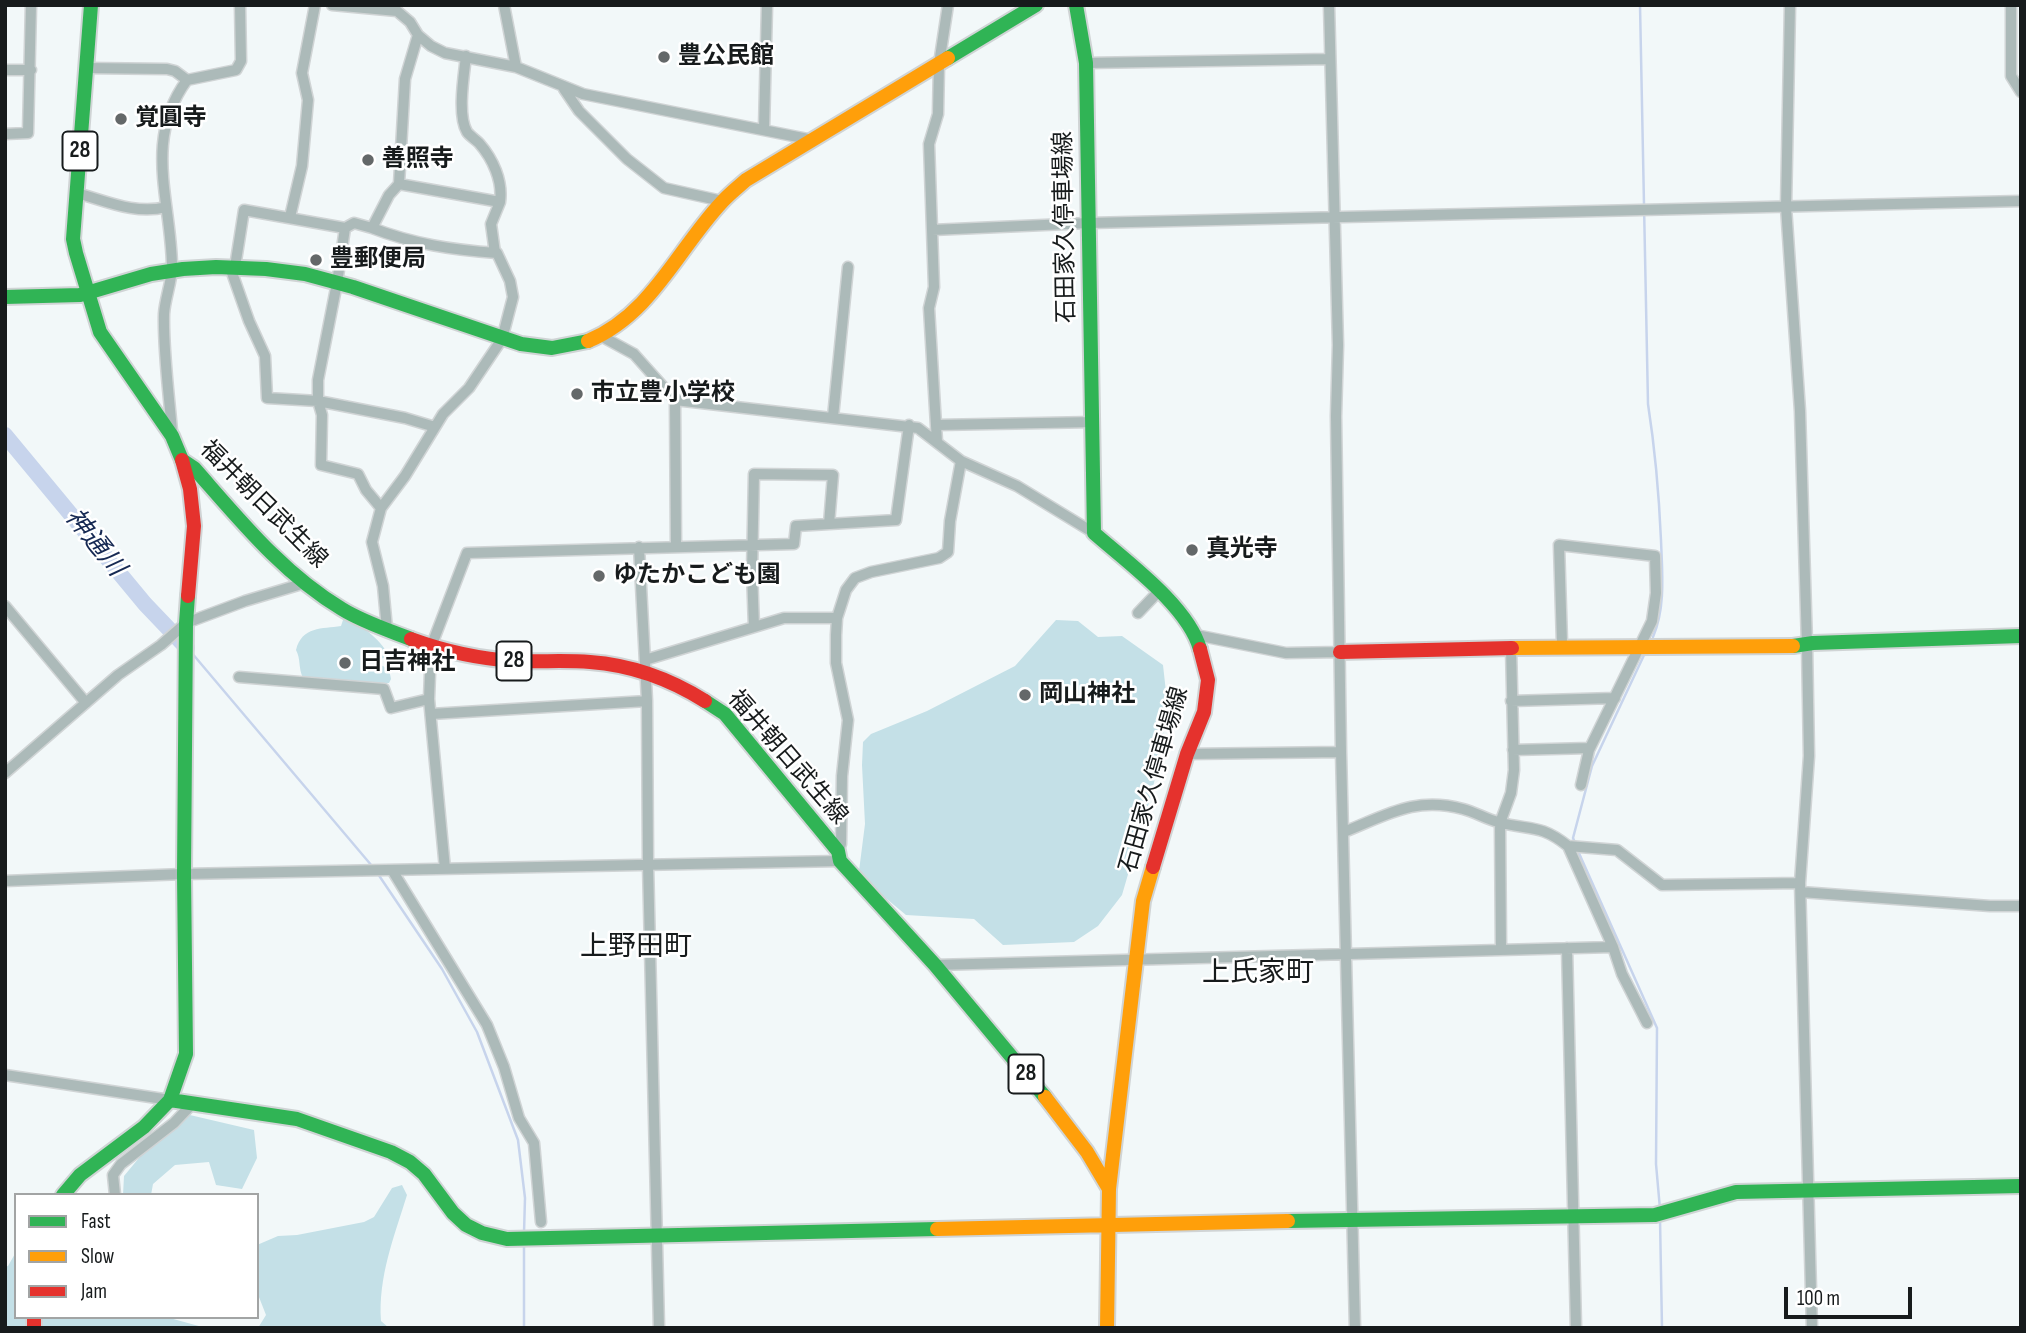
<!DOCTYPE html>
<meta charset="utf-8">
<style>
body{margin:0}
#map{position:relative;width:2026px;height:1333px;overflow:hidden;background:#f2f8f9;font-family:"Sofia Sans Condensed",sans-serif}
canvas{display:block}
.frame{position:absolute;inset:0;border:7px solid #171b1c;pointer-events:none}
.legend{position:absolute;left:14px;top:1193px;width:245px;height:126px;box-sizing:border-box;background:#fff;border:2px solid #a2a4a4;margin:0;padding:9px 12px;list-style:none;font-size:21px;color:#171b1c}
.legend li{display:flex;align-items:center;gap:14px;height:35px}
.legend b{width:35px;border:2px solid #a2a4a4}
.scale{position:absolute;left:1784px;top:1287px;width:128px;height:32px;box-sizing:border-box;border:4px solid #171b1c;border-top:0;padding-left:9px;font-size:21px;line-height:24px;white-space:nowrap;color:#171b1c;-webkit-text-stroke:5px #fff;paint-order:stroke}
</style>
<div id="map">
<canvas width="2026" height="1333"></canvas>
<div class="frame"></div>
<ul class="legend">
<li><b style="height:9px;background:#30b455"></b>Fast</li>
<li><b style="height:9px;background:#ff9f0a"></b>Slow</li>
<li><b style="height:9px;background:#e5322d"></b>Jam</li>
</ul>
<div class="scale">100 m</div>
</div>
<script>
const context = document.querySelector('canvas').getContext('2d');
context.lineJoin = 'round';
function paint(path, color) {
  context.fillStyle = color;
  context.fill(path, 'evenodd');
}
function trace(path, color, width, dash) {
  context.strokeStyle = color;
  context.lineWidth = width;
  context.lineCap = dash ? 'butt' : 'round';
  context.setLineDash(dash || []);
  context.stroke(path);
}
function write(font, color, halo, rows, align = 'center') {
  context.font = font + ' "Sofia Sans Condensed","Noto Sans JP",sans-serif';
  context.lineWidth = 5;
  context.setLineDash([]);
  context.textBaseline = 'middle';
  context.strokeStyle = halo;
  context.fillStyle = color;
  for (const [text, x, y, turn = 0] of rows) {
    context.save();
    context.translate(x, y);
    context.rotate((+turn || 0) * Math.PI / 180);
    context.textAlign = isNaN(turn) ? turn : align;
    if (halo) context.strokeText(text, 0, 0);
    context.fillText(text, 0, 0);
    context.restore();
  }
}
paint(new Path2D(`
 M349,619C363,627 383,641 389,657L375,660L373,662C383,666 390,667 391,679L389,683L338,682L303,678C298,668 301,659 296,650C302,626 322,629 341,626L343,620Z
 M1056,620L1078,621L1098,637L1122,636L1163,665L1166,692L1163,741L1152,792L1122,895L1098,926L1074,942L1003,945L974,919L906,915L870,885L859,871L865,824L862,765L863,742L871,734L927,711L1015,666Z
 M177,1112L254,1130L257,1158L242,1189L216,1185L209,1162L175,1165L153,1184L151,1195H123L124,1176Z
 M402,1185L407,1195C394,1237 378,1277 381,1321L389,1328H258L266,1315L257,1292V1245L278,1236L297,1235L364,1222L374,1217L392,1188Z
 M16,1252V1317H166L206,1328H5V1267L8,1266Z`), '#c4e0e7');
trace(new Path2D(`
 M1640,5L1648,404C1655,449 1659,494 1661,540C1662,571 1666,607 1653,637
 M191,652L372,866
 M1576,845L1573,838L1592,766L1645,653
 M1578,851L1657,1028L1656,1164L1660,1209
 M378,874L442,969L477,1032L518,1140L525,1198L524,1233
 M1660,1219L1662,1328
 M524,1244V1328`), '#c7d4ec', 2.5);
trace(new Path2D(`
 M5,435L145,604L187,648`), '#c7d4ec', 16);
const street = new Path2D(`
 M332,5L397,11L410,22L418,35L431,46L445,53L516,67L583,94L813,140
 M504,5L516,67
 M1329,5L1338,345L1336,416L1341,752L1355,1328
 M1790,5L1786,207L1800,411L1807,645L1809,756L1800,883L1812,1328
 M2011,5V76L2021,92
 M1086,63L1330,59
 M86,68L167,69L175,71L187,80
 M5,70H31
 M564,89L579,111L627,159L664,188L722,201
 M764,129L767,5
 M5,134L28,133L31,5
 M399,184L500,202C503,181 493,159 479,143C476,140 470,136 467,132C457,115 464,75 466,56
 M77,193C106,201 136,215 166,207
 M290,217L302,166L308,100L302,73L315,5
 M345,228L337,283L318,380V401L322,415L321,465L358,474L366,490L381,508
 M932,230L1089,223L2021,201
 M495,253L491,224L500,202
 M230,267L249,321L265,356L267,398L318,401L405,418L435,427
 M235,267L244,210L345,228L354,223L372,228
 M601,336L634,354L675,400L676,547
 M675,400L918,428L961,461L1017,486L1094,533
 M833,417L848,267
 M937,425L1094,422
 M172,431C169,395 163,350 164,314C165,298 172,282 172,266C171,200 143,140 187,80L236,70L241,61L240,5
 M937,442L929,308L934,287L929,144L938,114L939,64L948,5
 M639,547L647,701L648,864L659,1328
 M5,606L86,703
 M1138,613L1160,590
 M754,627L752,572L754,474L833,475L829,524
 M387,629L383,586L372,542L381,508L405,476L443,414L469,388L502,339L513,297L510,281L497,253C453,250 413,244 372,228L389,195L399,184L405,79L418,35
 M1196,635L1286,653L1340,652
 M1562,643L1559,545L1655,556L1656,593L1652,621L1589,750L1581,785
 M645,660L784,618H837
 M239,677L384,689L391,708L429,699
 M1511,701L1615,698
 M431,714L647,701
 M1513,750L1590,748
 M1187,754L1341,752
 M5,773L118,675L161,645L186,623L245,601L305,583
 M1344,832C1387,815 1415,796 1463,809C1475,812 1486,819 1498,822C1530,831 1539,823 1568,846L1613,947L1622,974L1647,1023
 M1568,846L1617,850L1662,885L1800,883
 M838,851L841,844L842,776L848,720L836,663V635L837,618L846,590L855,578L871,572L939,558L948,552L950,521L961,461
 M445,869L429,699L431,647L467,553L794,544L796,526L896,520L909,425
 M392,870L487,1025L504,1067L519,1118L534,1143L541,1222
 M5,881L184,874L840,861
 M1801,892L1990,906H2021
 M1567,948L1576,1328
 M1501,949L1500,823L1511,793L1514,770L1511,648
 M935,965L1613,947
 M5,1075L170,1100
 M115,1195L113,1175L121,1164L174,1123L193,1103`);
const fast = new Path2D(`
 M91,5L73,239L76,253L100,332L172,436L182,460L194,468C239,519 283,574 342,609C363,622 388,630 411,639
 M1076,5L1086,63L1094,533C1127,562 1188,606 1200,649
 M948,58L1036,5
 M5,297L80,295L151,274L183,269L216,267L266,269L305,274L353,287L521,344L552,348L588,341
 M1793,646L1813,643L2021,636
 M705,701L725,714L838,851L840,861L935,965L1045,1097
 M170,1100L297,1119L391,1152L410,1162L424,1174L453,1213L466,1225L482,1233L507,1239L937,1229
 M63,1195L80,1175L144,1127L170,1100L186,1054L184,874L186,623L188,596
 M1288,1221L1655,1215L1736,1192L2021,1186`);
const slow = new Path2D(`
 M588,341C652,314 677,250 722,202C729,194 738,187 746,180L948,58
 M1512,648L1793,646
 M1045,1097L1087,1152L1109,1189L1107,1328
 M1109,1189L1143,901L1153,867
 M937,1229L1288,1221`);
const jam = new Path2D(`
 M182,460L190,489L194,526L188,596
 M411,639C444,651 479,659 515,661C540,662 565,660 590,662C631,665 670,679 705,701
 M1340,652L1512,648
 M1153,867L1187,754L1204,712L1208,680L1200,649
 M34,1317V1328`);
trace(street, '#d0d4d5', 13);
trace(fast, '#d0d4d5', 18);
trace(slow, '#d0d4d5', 18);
trace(jam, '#d0d4d5', 18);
trace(street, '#acbab9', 10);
trace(fast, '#30b455', 14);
trace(slow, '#ff9f0a', 14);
trace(jam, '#e5322d', 14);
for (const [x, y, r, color] of [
 [664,57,7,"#646869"],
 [121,119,7,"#646869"],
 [368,160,7,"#646869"],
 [316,260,7,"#646869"],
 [577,394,7,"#646869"],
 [1192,550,7,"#646869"],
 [599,576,7,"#646869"],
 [345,663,7,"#646869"],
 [1025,695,7,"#646869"]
]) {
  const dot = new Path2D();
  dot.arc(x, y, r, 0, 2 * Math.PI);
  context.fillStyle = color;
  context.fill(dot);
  trace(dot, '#fff', 2.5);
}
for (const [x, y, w] of [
 [80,151,35],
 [514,661,35],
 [1026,1074,35]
]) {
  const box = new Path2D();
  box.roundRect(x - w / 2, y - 19.5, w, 39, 5);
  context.fillStyle = '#fff';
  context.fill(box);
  trace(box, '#171b1c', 2);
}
write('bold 23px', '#171b1c', null, [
 ["28",80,151],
 ["28",514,661],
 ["28",1026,1074]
]);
write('bold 24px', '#171b1c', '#fff', [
 ["豊公民館",678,57],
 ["覚圓寺",135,119],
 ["善照寺",382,160],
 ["豊郵便局",330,260],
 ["市立豊小学校",591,394],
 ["真光寺",1206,550],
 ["ゆたかこども園",613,576],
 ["日吉神社",359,663],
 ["岡山神社",1039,695]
], 'left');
write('24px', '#171b1c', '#fff', [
 ["石田家久停車場線",1066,227,-91],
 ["福井朝日武生線",263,505,45],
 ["福井朝日武生線",787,758,49],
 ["石田家久停車場線",1155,780,-74]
]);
write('italic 26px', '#162953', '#fff', [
 ["神通川",94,543,51]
]);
write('28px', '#171b1c', '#fff', [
 ["上野田町",636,948],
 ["上氏家町",1258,974]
]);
</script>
